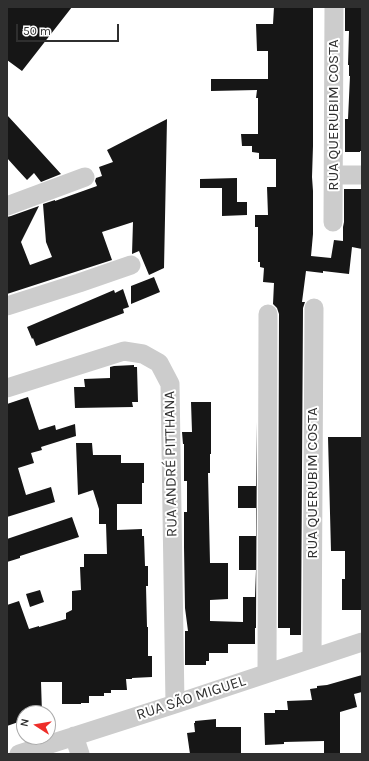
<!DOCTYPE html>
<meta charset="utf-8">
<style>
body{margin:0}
#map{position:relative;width:369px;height:761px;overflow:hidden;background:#fff;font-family:Karla,sans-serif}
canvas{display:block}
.frame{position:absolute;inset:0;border:8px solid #2f2f2f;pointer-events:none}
.north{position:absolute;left:16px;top:705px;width:40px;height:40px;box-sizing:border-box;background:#fff;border:1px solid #acacac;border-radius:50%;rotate:282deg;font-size:11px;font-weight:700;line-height:16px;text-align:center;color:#2f2f2f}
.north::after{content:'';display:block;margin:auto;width:14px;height:18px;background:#ee2e29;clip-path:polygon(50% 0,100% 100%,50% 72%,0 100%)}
.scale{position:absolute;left:16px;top:24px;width:103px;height:18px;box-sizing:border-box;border:2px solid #2f2f2f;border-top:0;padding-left:5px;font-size:12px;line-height:14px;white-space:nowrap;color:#2f2f2f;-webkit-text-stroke:3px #fff;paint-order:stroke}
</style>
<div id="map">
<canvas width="369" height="761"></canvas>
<div class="frame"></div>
<div class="north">N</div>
<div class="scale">50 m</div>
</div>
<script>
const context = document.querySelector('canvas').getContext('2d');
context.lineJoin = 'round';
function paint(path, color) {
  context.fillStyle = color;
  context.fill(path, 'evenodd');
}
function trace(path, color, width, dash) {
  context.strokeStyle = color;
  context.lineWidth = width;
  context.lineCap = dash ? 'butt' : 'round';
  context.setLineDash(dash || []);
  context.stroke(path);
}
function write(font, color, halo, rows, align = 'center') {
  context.font = font + ' Karla,sans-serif';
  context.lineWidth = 4;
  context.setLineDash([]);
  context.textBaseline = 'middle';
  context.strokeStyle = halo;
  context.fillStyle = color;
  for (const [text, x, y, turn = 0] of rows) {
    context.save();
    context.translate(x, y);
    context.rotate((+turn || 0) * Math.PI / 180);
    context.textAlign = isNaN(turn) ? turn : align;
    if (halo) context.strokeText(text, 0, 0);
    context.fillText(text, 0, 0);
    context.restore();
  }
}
paint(new Path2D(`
 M7,7H72L22,71L7,60Z
 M274,7H313V146L312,177L313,191V234L311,256L331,258L334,240L343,241V227L344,222V189H362V249L352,247L349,274L323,271V273L306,271L302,302H305L303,308L301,635H290V628H278L279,314L277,308L273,304L274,283L263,282L264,268L260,267V262H258V227H255V215H268L267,187H276V159H259V153L252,152V146H242L241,134H258V98H256L257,90L211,91V79H268V51H257L256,24H273Z
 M345,7H362V151H360V152H345V119H348L350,76H349V65H348L349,31H345Z
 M7,115L31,141L61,174L41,182L34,173L27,180L16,168L7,158Z
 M167,119L164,268L149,275L139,251L132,254L133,222L102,232L112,260L7,294V217L11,216L39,206L21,242L30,265L52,257L46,242L43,204L55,200V201L97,186L95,181L96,178L102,176L99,167L113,162L107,150Z
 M237,178V202H247V215L222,216V188H200V179Z
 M154,277L160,292L131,304V286Z
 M123,289L129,307L123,309L124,313L36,346L33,338L32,339L27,327L114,290L115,293Z
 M134,365V367H137L138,402H132L133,407L75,408L74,387H85L84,379L110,378V367L114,366Z
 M28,397L39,430L55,425L56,430L75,424L76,436L41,447L42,450L31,453L34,463L18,468L26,495L51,487L55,502L7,517V404Z
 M191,402H211V454H210V473H208L210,563H228V599L210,600V621L243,622V597H255L256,570H239V536H256V508H238V486H256L257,422L256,628H255V644H228V653H209V661H206V665H185V631H188L185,608L184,547V512H187V481H184V444H183L182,432H192Z
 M328,437H362V610H342V579H345V551H331Z
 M76,443H92L93,455H121V463H144V483H142V504H117V530L142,529V536H144L145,566H148V586H146L147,627H148V656H152V677L132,678V679H126L127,690H111V693H104V696H89V703H81V704H62V682H41L42,713H24V720L7,726V605L19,601L29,629L39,626V627L66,619V613L72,610V591L81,590L80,567H84V554H107L106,524H99V509L93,490L78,495Z
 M72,517L79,537L20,556V558L7,562V539Z
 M40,590L44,602L30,607L26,594Z
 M362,675V692L354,694L357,707L340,712V754H324V741L284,742V744L265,745L264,713H275V710H288L287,701L312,700L310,689L317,688V686L327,685Z
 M216,719V727H241V754H190L187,733L195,732L194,723H195V721Z`), '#161616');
trace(new Path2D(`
 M334,175H362
 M7,206L85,177
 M333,222L334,7
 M7,306L79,283L131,265
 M7,388L124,351L143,354L159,363L170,384L175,704
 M312,658L314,308
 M267,673L268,314
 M74,736L80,754
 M19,754L175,704L362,642`), '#ccc', 19);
write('15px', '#2f2f2f', '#fff', [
 ["RUA QUERUBIM COSTA",334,115,-90],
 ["RUA ANDRÉ PITTHANA",171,464,-91],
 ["RUA QUERUBIM COSTA",313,483,-90],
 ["RUA SÃO MIGUEL",191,698,-18]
]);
</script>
